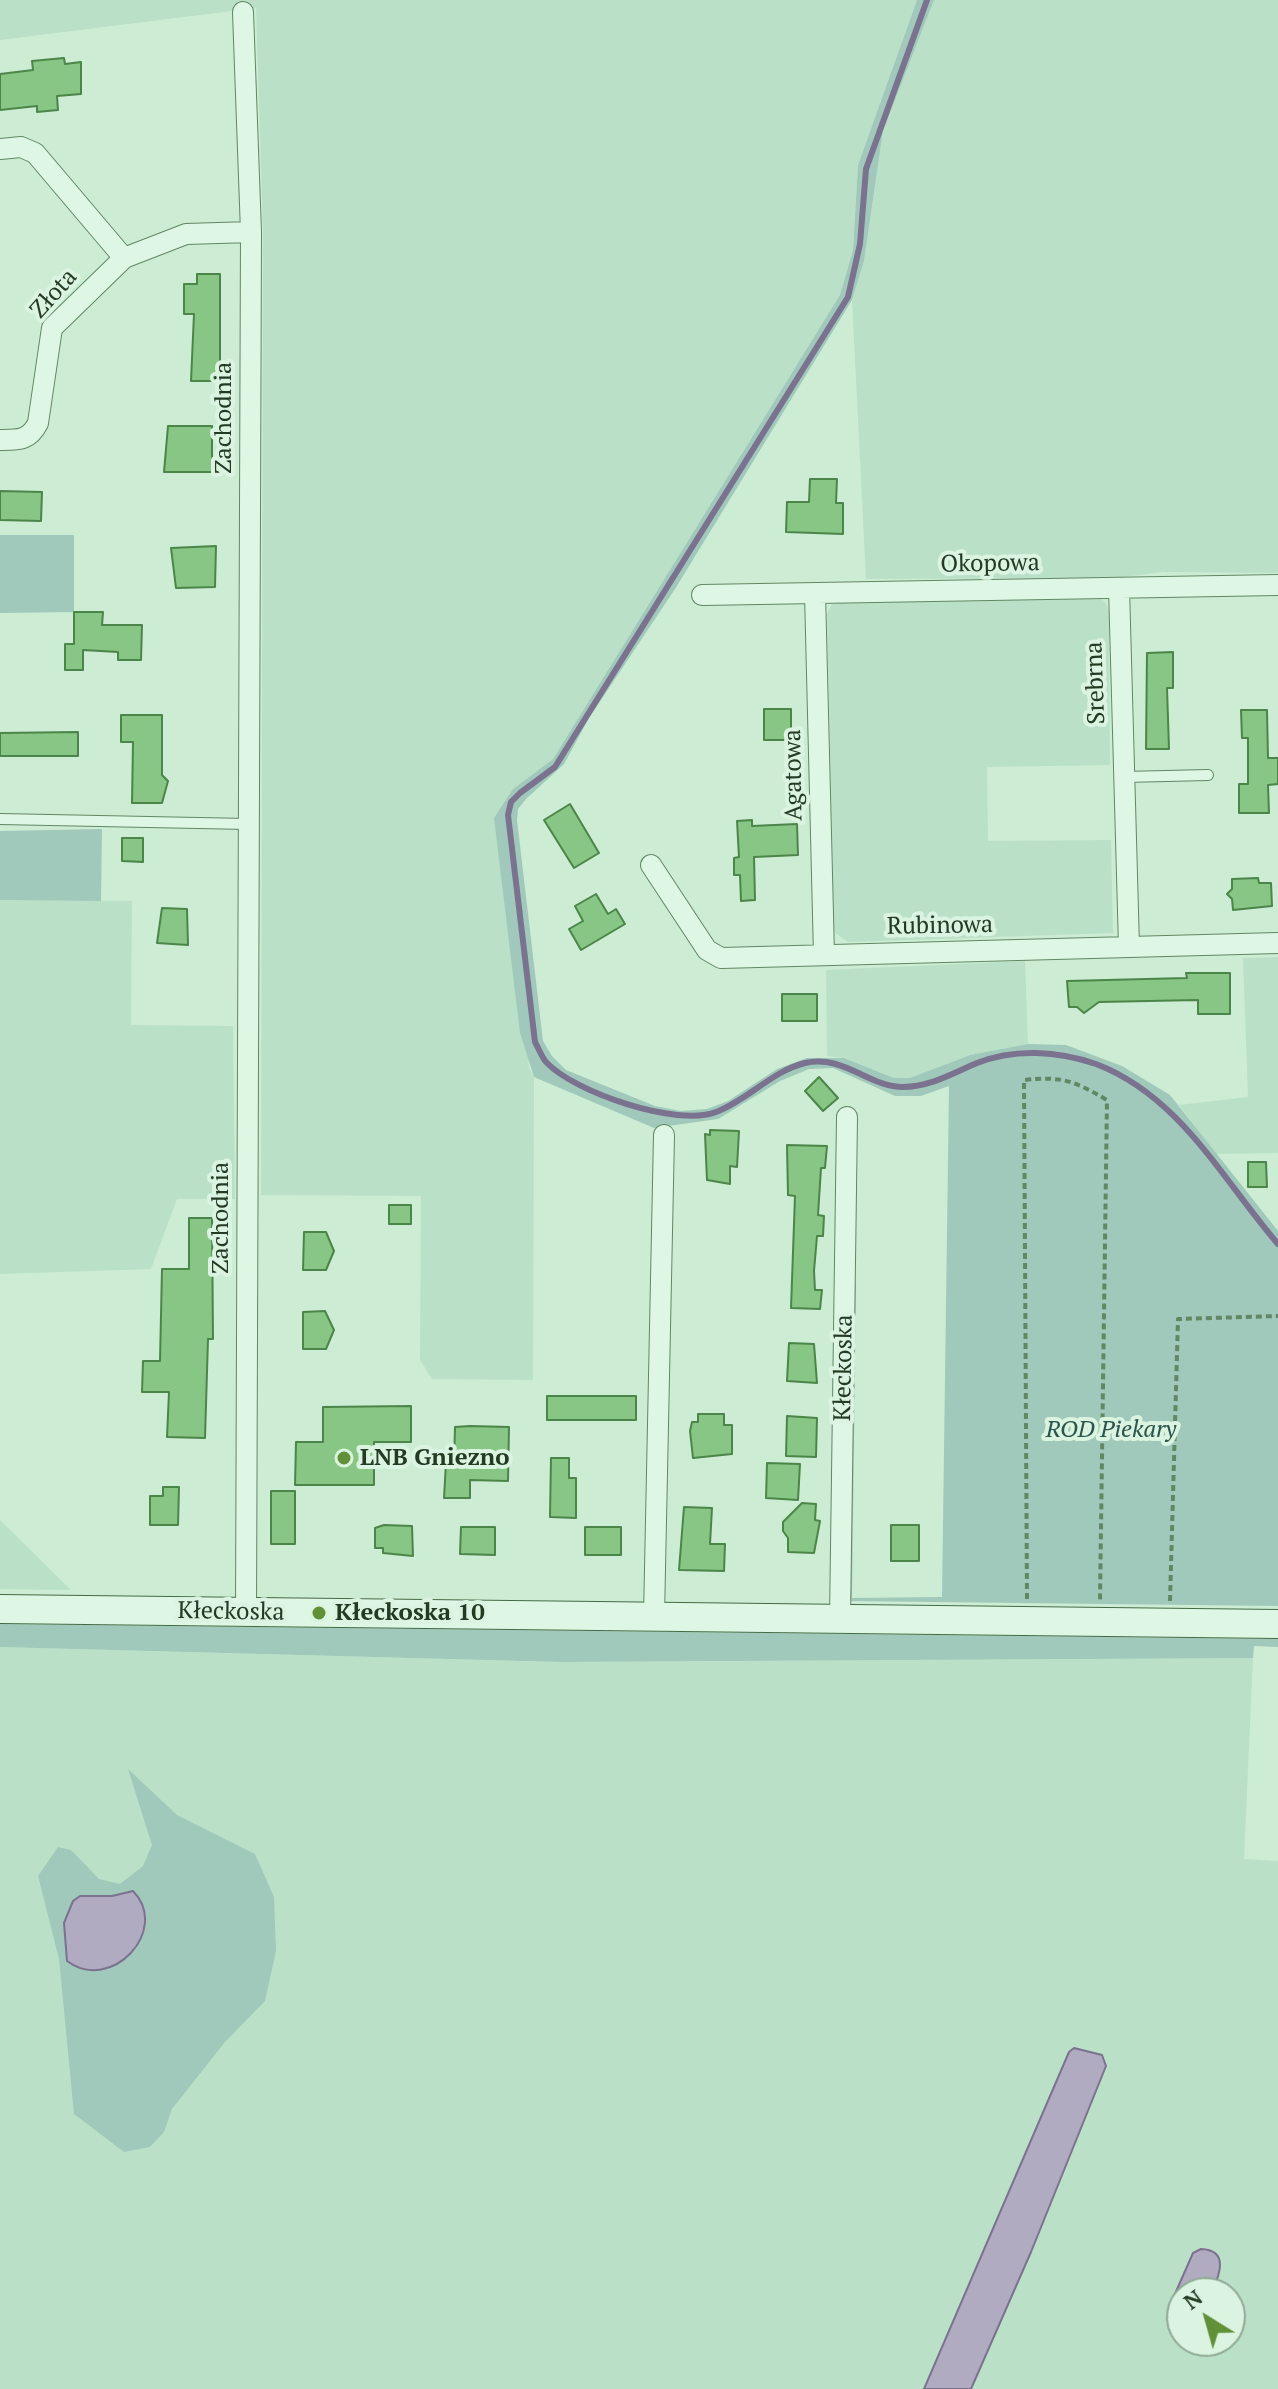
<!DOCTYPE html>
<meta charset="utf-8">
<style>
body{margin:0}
#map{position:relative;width:1278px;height:2389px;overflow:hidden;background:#ccecd3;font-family:"PT Serif",serif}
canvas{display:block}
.north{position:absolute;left:1166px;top:2277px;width:80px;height:80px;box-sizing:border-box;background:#dbf4e1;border:2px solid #91aa95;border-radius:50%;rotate:323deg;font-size:22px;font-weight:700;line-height:32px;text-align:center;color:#233a23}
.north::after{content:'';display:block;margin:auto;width:28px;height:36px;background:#619136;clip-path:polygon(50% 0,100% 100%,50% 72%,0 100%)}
</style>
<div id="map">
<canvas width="1278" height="2389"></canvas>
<div class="north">N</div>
</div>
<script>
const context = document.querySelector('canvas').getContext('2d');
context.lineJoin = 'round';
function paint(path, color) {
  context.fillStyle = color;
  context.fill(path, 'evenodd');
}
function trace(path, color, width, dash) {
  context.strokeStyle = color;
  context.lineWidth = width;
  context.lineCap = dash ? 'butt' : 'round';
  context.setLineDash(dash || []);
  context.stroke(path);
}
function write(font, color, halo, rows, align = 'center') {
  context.font = font + ' "PT Serif",serif';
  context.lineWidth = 8;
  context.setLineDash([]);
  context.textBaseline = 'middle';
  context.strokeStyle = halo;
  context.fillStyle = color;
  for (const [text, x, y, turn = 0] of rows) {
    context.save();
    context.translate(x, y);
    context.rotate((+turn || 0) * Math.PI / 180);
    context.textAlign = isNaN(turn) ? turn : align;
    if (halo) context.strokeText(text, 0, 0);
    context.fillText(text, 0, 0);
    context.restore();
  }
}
paint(new Path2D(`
 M0,0H917L858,165L853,250L840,295L553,759L513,789L529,1068L534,1077L533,1380L432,1379L420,1360L421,1196L261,1195L263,232L256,8L0,40Z
 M934,0H1278V573L1163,572L1116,578L866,579L852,300L864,261L883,131Z
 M1098,597L1105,602L1109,612L1110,765L987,767L988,841L1111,840L1113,933L848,942L834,932L827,614L832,604L843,601Z
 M0,900L132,901L131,1025L233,1026L235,1199H177L151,1269L0,1274Z
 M1278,957V1153L1216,1154L1179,1105L1248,1097L1243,958Z
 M1025,961L1028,1044L970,1055L911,1078H894L844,1058L827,1056L826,970Z
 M0,1520L71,1590L0,1589Z
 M0,1647L561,1662L1253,1658L1244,1859L1278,1861V2389H0ZM1182,2293H1230V2341H1182Z`), '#bae1c8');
paint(new Path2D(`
 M917,0H934L883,131L864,261L852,300L675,589L589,718L564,764L526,799L518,809L517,820L543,1041L552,1056L566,1070L655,1106L681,1111L707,1109L728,1101L777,1069L807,1058H844L894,1078H910L970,1055L1028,1044L1066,1045L1122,1066L1170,1095L1278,1231V1606L848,1601L851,1336L856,1276L852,1598L942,1597L949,1086L921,1096H895L833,1068L809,1069L780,1081L718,1119L654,1128L534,1077L520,1033L494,818L513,789L553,759L840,295L853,250L858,165Z
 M0,535H74V612L0,613Z
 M102,829L101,901L0,900V831Z
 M0,1624L1278,1639V1647L1254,1646L1253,1658L561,1662L0,1647Z
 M128,1769L177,1815L255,1854L274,1897L276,1951L265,2001L225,2042L172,2109L164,2132L150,2147L124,2152L74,2114L59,1959L38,1876L58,1847L71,1850L99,1879L120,1884L143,1866L152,1845Z`), '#a0c9bb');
const water = new Path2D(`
 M133,1891C171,1930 111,1994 67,1961L64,1923L73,1901L80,1896H112Z
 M1074,2048L1102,2055L1106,2066L1031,2252L971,2389H924L1069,2052Z
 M1201,2249C1230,2250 1219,2276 1212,2293H1182V2320L1171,2311V2303L1193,2253Z`);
paint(water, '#b1abc1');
trace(water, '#7b728f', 2);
trace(new Path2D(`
 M927,0L866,169L860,244L848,297L555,767L520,793L511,802L508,815L535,1042C539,1049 542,1058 547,1063C576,1093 677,1127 716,1112C748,1100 772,1071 805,1063C843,1054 869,1087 903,1087C930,1087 953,1073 977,1063C1015,1048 1058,1051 1096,1064C1180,1096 1222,1179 1278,1244`), '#7b728f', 6);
const building = new Path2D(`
 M64,58L65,64L81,62V94L57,96L58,110L37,112V106L0,110V74L33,70L32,61Z
 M197,274H220V381H191L194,314H184V284H197Z
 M168,426H212V472H164Z
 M810,479H837L836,503H843V534L786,532L787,502H809Z
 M0,491L42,492L41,521L0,520Z
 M216,546L215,587L176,588L171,548Z
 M74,612H103L102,625H142L141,660H118V652L83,650V670H65V644H74Z
 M1173,652V688H1167L1169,749H1146L1147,653Z
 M764,709H791V740H764Z
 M1241,710H1267L1268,758H1278V784L1268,785L1269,813H1239V784H1248V738H1242Z
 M121,715H162V775L168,781L162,803H132L133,742H121Z
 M78,732V756H0V733Z
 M570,804L599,853L574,868L544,820Z
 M752,820V826L797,824L798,855L754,857L755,900L741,901L740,875H734V858L739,857L737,821Z
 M122,838H143V862L122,861Z
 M1258,878L1259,883H1271L1272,906L1233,910L1232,899L1227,894L1232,889V879Z
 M596,894L608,914L616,909L625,924L581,950L569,929L583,921L575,906Z
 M162,908L187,909L188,945L157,943Z
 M1186,973H1230V1014H1198V1000L1099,1002L1084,1013L1077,1007H1069L1067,981L1187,978Z
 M782,994H817V1021H782Z
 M819,1077L838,1098L823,1111L805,1091Z
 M710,1130L739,1131L737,1167L730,1166V1184L707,1180L705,1134L710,1135Z
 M787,1145L827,1146L825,1168H821L818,1215L824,1216L823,1236H817L814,1271L815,1290H822L820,1309L791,1308L795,1196L788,1195Z
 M1248,1162H1266L1267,1187H1248Z
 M389,1205H411V1224H389Z
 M189,1218H212L213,1339H208L205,1438L167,1437L169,1392H142L143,1361H160L162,1269H189Z
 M304,1232H326L334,1251L326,1270H303Z
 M325,1311L334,1330L326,1349H303V1312Z
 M789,1343L814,1344L817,1383L787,1381Z
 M547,1396H636V1420H547Z
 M411,1406V1442H374V1485H295L296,1442H323V1407Z
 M698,1414H724V1425H732V1454L693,1458L690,1431L692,1422H698Z
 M787,1416L817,1418L816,1457L786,1456Z
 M470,1426L509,1427L508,1481L470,1480V1498H444L446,1462H454L455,1427Z
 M551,1458H569V1478H576V1518L550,1517Z
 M767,1463L800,1464L798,1500L766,1498Z
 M163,1487H179L178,1525H150V1496H163Z
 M271,1491H295V1544H271Z
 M802,1503L816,1504L815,1520L820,1521L814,1553L788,1552V1538L783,1531V1522Z
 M684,1507L712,1508L710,1544H725L724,1571L679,1570Z
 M384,1525L412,1526L413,1556L383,1553V1548H375V1528Z
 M891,1525H919V1561H891Z
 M461,1527H495V1555L460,1554Z
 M585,1527H621V1555H585Z`);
paint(building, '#88c685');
trace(building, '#4c8549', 2);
const service = new Path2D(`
 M1124,777L1208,775
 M0,819L248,824`);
const minor = new Path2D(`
 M243,12L251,232L246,1612
 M0,149L21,147L35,153L124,258
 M0,440C18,440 29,441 38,423L52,328L124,258L186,234L251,232
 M1119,588L1129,947
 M815,593L824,955
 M702,595L1278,585
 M651,865L707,950L721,958L1278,943
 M654,1617L664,1135
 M840,1619L847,1117`);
const secondary = new Path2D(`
 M0,1609L1278,1624`);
trace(service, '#618764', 12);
trace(minor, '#618764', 22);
trace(secondary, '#446a45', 30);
trace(new Path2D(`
 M1027,1599L1024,1080C1063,1076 1074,1081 1107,1100L1100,1600
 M1170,1601L1178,1319L1278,1316`), '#618764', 4, [6, 4]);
trace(service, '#def7e4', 10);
trace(minor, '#def7e4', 20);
trace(secondary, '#def7e4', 28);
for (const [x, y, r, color] of [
 [344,1458,8,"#619136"],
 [319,1613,8,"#619136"]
]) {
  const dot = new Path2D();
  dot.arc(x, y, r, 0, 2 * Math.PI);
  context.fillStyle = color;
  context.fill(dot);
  trace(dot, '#dbf4e1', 3);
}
write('24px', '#233a23', '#dbf4e1', [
 ["Złota",54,294,-48],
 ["Zachodnia",224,418,-90],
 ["Okopowa",990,564,-1],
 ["Srebrna",1096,683,-92],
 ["Agatowa",794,775,-91],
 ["Rubinowa",940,926,-1],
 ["Zachodnia",221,1218,-90],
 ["Kłeckoska",844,1368,-89],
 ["Kłeckoska",231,1612,1]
]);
write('italic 24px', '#2b544c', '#dbf4e1', [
 ["ROD Piekary",1111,1430]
]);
write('bold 24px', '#233a23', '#dbf4e1', [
 ["LNB Gniezno",360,1458],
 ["Kłeckoska 10",335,1613]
], 'left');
</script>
